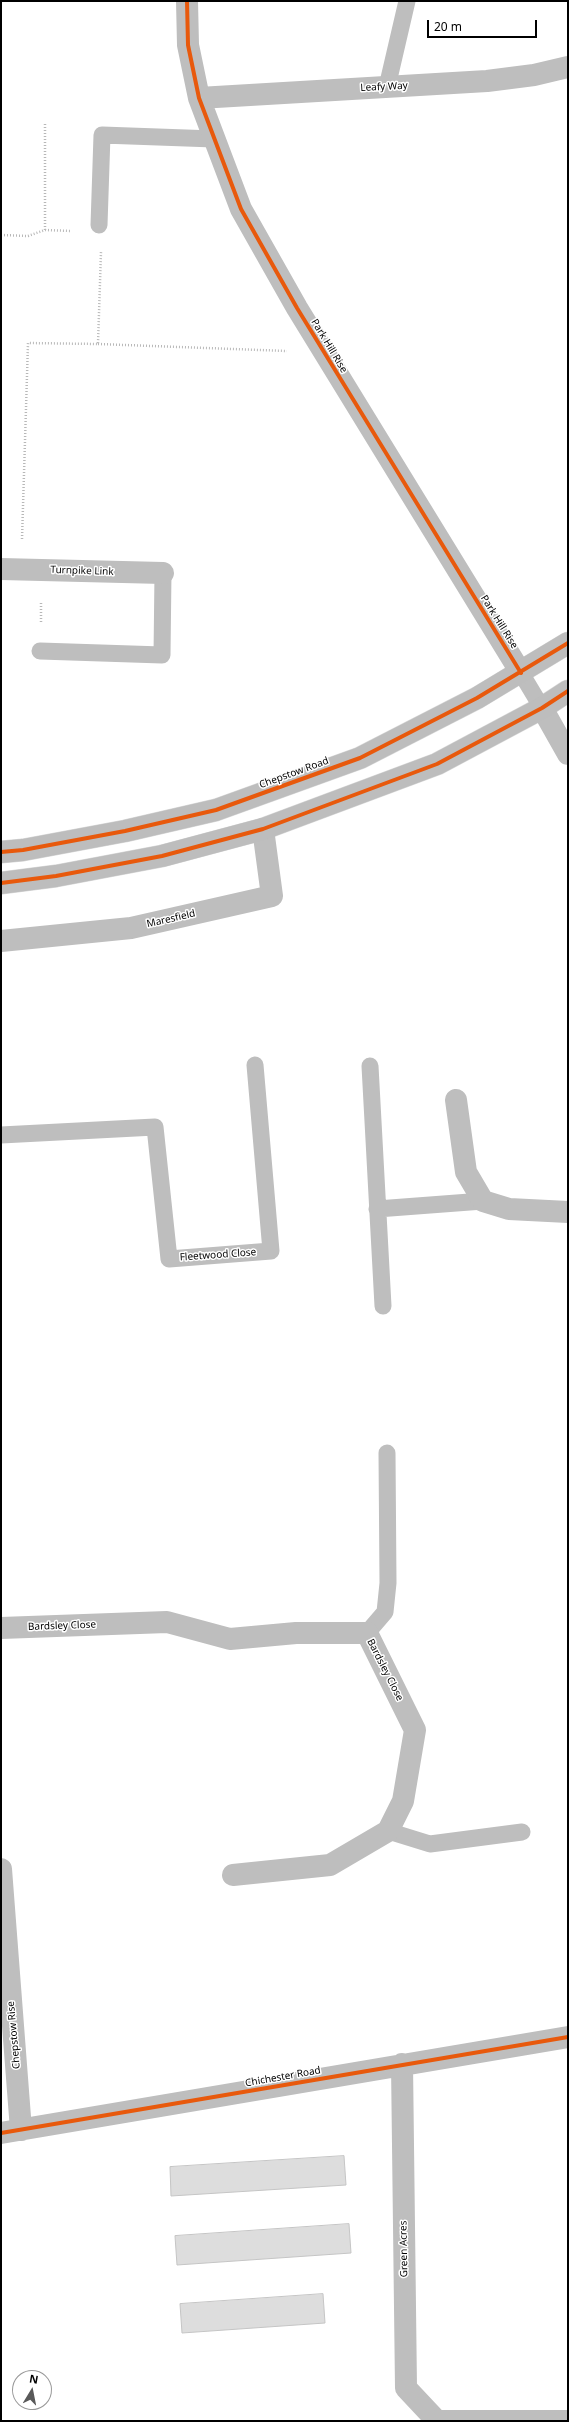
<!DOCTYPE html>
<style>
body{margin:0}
#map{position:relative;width:569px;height:2422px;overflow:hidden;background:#fff;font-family:"Noto Sans",sans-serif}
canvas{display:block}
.frame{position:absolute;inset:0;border:2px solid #000;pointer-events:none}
.north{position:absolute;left:12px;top:2370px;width:40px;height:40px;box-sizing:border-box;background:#fff;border:1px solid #999;border-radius:50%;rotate:10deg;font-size:11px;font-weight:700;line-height:16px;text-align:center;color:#000}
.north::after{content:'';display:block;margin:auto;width:14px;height:18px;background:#595959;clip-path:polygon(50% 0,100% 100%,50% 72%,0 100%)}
.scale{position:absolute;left:427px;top:20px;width:110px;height:18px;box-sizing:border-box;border:2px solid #000;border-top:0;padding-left:5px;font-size:12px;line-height:14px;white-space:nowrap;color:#000;-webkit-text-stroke:3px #fff;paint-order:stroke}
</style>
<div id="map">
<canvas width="569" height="2422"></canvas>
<div class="frame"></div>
<div class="north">N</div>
<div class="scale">20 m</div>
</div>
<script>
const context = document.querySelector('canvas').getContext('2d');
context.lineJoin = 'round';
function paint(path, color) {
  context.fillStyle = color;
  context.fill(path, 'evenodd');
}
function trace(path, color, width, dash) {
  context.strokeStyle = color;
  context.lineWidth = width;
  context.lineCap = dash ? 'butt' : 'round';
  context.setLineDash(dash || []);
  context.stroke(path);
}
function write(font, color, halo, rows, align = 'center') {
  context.font = font + ' "Noto Sans",sans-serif';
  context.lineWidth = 3;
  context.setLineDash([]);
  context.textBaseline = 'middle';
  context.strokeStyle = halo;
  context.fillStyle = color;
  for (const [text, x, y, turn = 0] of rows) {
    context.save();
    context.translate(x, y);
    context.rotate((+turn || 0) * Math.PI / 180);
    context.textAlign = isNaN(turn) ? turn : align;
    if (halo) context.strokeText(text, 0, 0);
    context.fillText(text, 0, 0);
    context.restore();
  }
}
const building = new Path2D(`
 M344,2156L346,2185L171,2196L170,2167Z
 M349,2224L351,2253L177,2265L175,2236Z
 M323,2294L325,2323L182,2333L180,2304Z`);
paint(building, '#ddd');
trace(building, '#c5c5c5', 1);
const trunk = new Path2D(`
 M1,852L23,850L125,831L216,810L360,758L477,698L568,643
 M1,883L56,876L162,856L263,829L437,764L542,708L568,691`);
trace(trunk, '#dbdbdb', 23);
trace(new Path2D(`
 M45,230V122
 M1,235L28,236L45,230L71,231
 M98,344L287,351
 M22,539L28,343L98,344L101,252
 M41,622V601`), '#b8b8b8', 2.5, [1, 2]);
trace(new Path2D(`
 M387,87L407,1
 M99,225L102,135L214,139
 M40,651L162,655L163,573
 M521,673L542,708
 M370,1066L383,1306
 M1,1135L155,1127L169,1259L271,1251L255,1065
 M377,1209L483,1201
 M367,1633L385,1612L388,1583L387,1453
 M388,1831L430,1844L522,1832`), '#bebebe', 17);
trace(new Path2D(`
 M187,1L188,45L199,98L241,209L297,308L521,673
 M199,98L487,81L534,75L568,67
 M1,569L163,573
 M542,708L568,754
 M1,941L131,928L272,896L263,829
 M456,1100L466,1172L483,1201L509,1209L568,1212
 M1,1628L167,1622L230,1639L296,1633H367L415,1730L403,1801L388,1831L330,1865L233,1875
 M1,1869L21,2130
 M402,2064L406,2388L437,2421
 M1,2133L568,2037
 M441,2421H568`), '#bebebe', 22);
trace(trunk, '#bdbdbd', 22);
trace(new Path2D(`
 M187,1L188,45L199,98L241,209L297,308L521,673
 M1,852L23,850L125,831L216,810L360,758L477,698L568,643
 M1,883L56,876L162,856L263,829L437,764L542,708L568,691
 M1,2133L568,2037`), '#e8590c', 4);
write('10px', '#000', '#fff', [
 ["Leafy Way",384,87,-3],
 ["Park Hill Rise",329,346,59],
 ["Turnpike Link",82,571,2],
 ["Park Hill Rise",499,622,58],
 ["Chepstow Road",294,773,-20],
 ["Maresfield",171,919,-13],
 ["Fleetwood Close",218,1255,-4],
 ["Bardsley Close",62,1626,-2],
 ["Bardsley Close",385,1670,63],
 ["Chepstow Rise",14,2035,-95],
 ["Chichester Road",283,2077,-10],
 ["Green Acres",404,2249,-91]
]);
</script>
